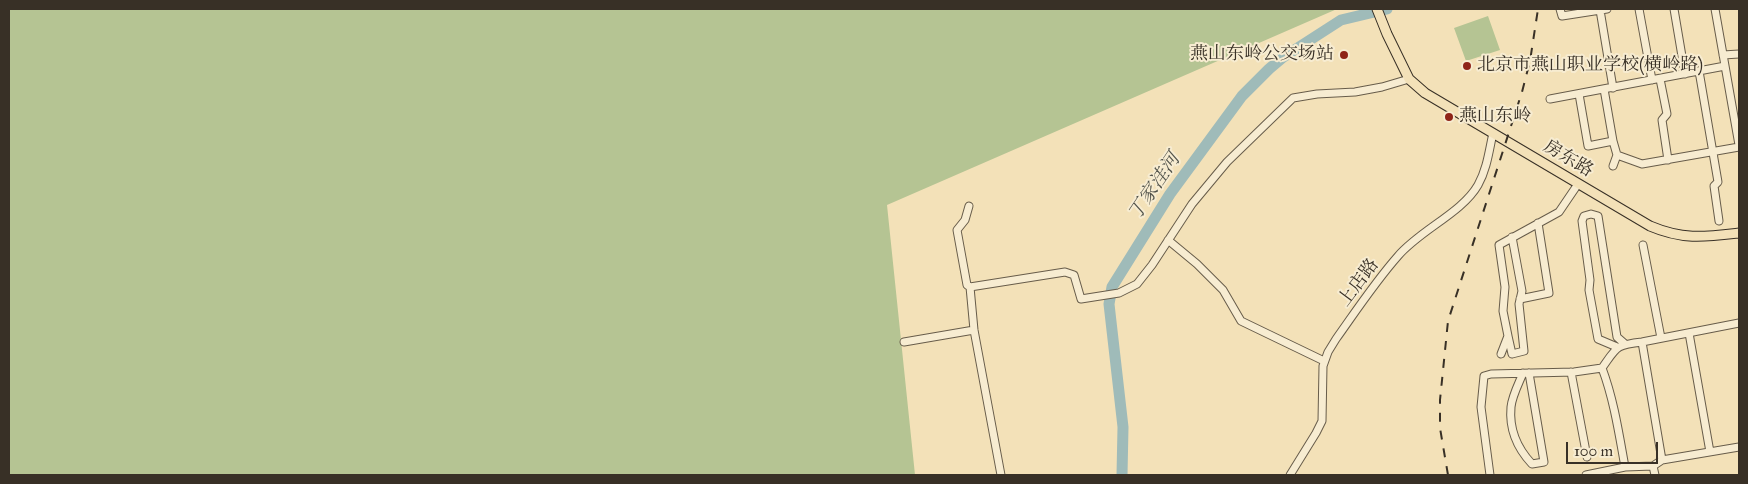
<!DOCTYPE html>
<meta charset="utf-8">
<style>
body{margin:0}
#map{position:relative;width:1748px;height:484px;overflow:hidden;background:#f3e1b8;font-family:"IM FELL Great Primer",serif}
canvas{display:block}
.frame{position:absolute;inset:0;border:10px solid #383026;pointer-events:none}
.scale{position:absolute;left:1566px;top:442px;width:92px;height:22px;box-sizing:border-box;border:2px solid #383026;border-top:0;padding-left:6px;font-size:15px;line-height:18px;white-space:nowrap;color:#383026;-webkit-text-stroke:4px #f7ecd1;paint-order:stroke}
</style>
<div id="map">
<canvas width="1748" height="484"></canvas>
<div class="frame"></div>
<div class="scale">100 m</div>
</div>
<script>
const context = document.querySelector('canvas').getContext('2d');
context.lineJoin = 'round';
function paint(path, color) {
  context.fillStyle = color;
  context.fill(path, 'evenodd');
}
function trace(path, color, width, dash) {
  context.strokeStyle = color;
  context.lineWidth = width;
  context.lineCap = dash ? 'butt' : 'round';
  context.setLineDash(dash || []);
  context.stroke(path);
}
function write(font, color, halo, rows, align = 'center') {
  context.font = font + ' "IM FELL Great Primer","Noto Serif SC",serif';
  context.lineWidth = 4;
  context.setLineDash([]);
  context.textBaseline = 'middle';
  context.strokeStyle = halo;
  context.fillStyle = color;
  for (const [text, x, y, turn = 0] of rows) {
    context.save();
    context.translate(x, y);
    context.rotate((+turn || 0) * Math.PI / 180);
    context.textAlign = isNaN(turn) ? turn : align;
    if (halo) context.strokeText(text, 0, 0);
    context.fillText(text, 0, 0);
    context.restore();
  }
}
paint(new Path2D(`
 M9,9H1337L887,205L915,475H9Z
 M1488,16L1500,50L1466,61L1454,28Z`), '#b5c493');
trace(new Path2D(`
 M1122,475L1123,427L1109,304L1112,287L1170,194L1242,96L1269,69L1282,58L1341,20L1387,9`), '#9fbbb9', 11);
const minor = new Path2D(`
 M1560,9L1562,16L1607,9
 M1639,9L1652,80
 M1674,9L1685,74
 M1715,9L1739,145
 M1600,10L1613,88
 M1723,55L1739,54
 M1699,71L1718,182L1714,186L1719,221
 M1660,79L1667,114L1662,120L1668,160
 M1604,89L1613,141
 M1579,94L1588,146L1613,141L1617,155
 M1550,99L1725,66
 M1613,166L1617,155L1642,164L1739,147
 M969,206L965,220L957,230L967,285L970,287L974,330L1001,475
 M1168,240L1197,264L1223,290L1241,321L1324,361
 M1643,245L1661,338
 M970,287L1065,272L1074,275L1081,299L1119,293L1137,284L1152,265L1192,204L1227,162L1293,98L1317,94L1355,92L1382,87L1409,79
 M1520,299L1549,293L1538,223
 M1689,333L1710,452
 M1508,336L1512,354L1524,351L1519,304L1522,291L1512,237
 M904,342L974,330
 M1642,342L1662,460
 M1617,347L1598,339L1589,290L1590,280L1582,221L1584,216L1591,214L1598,216L1617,337L1625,344
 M1501,354L1508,336L1503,311L1505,287L1499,245L1559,212L1578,184
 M1602,368C1614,400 1619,434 1625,467
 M1571,372L1587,457
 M1523,373C1519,383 1512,396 1511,407C1509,429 1517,448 1532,464L1544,462L1529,373
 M1653,466L1655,475
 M1290,475L1316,433L1322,421L1323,366L1328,352L1336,339C1356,311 1375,282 1398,256C1420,230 1462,213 1478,185C1487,169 1489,151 1493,133
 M1490,475L1481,407L1484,376L1491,374L1574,372L1602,368C1617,347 1615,345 1642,342L1739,323
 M1586,475L1625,467L1653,466L1662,460L1739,447`);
const major = new Path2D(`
 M1377,9L1387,34L1409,79L1425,93L1650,226C1683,240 1704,237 1739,233`);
trace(minor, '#675c4a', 9);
trace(major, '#383026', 11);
trace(minor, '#f7ecd1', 7);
trace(major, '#f3e1b8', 9);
trace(new Path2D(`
 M1448,475L1440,428V400L1448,321L1522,92L1530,61L1538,9`), '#383026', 2, [9, 9]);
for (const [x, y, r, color] of [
 [1344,55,5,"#8f2418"],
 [1467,66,5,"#8f2418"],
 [1449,117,5,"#8f2418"]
]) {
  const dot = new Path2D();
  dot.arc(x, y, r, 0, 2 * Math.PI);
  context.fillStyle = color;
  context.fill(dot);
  trace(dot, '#f7ecd1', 2);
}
write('18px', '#383026', '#f7ecd1', [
 ["燕山东岭公交场站",1334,55,"right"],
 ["北京市燕山职业学校(横岭路)",1477,66],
 ["燕山东岭",1459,117]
], 'left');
write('18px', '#383026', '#f7ecd1', [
 ["房东路",1568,159,31],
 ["上店路",1359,283,-53]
]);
write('italic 19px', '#52534b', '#f7ecd1', [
 ["丁家洼河",1155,187,-56]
]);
</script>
